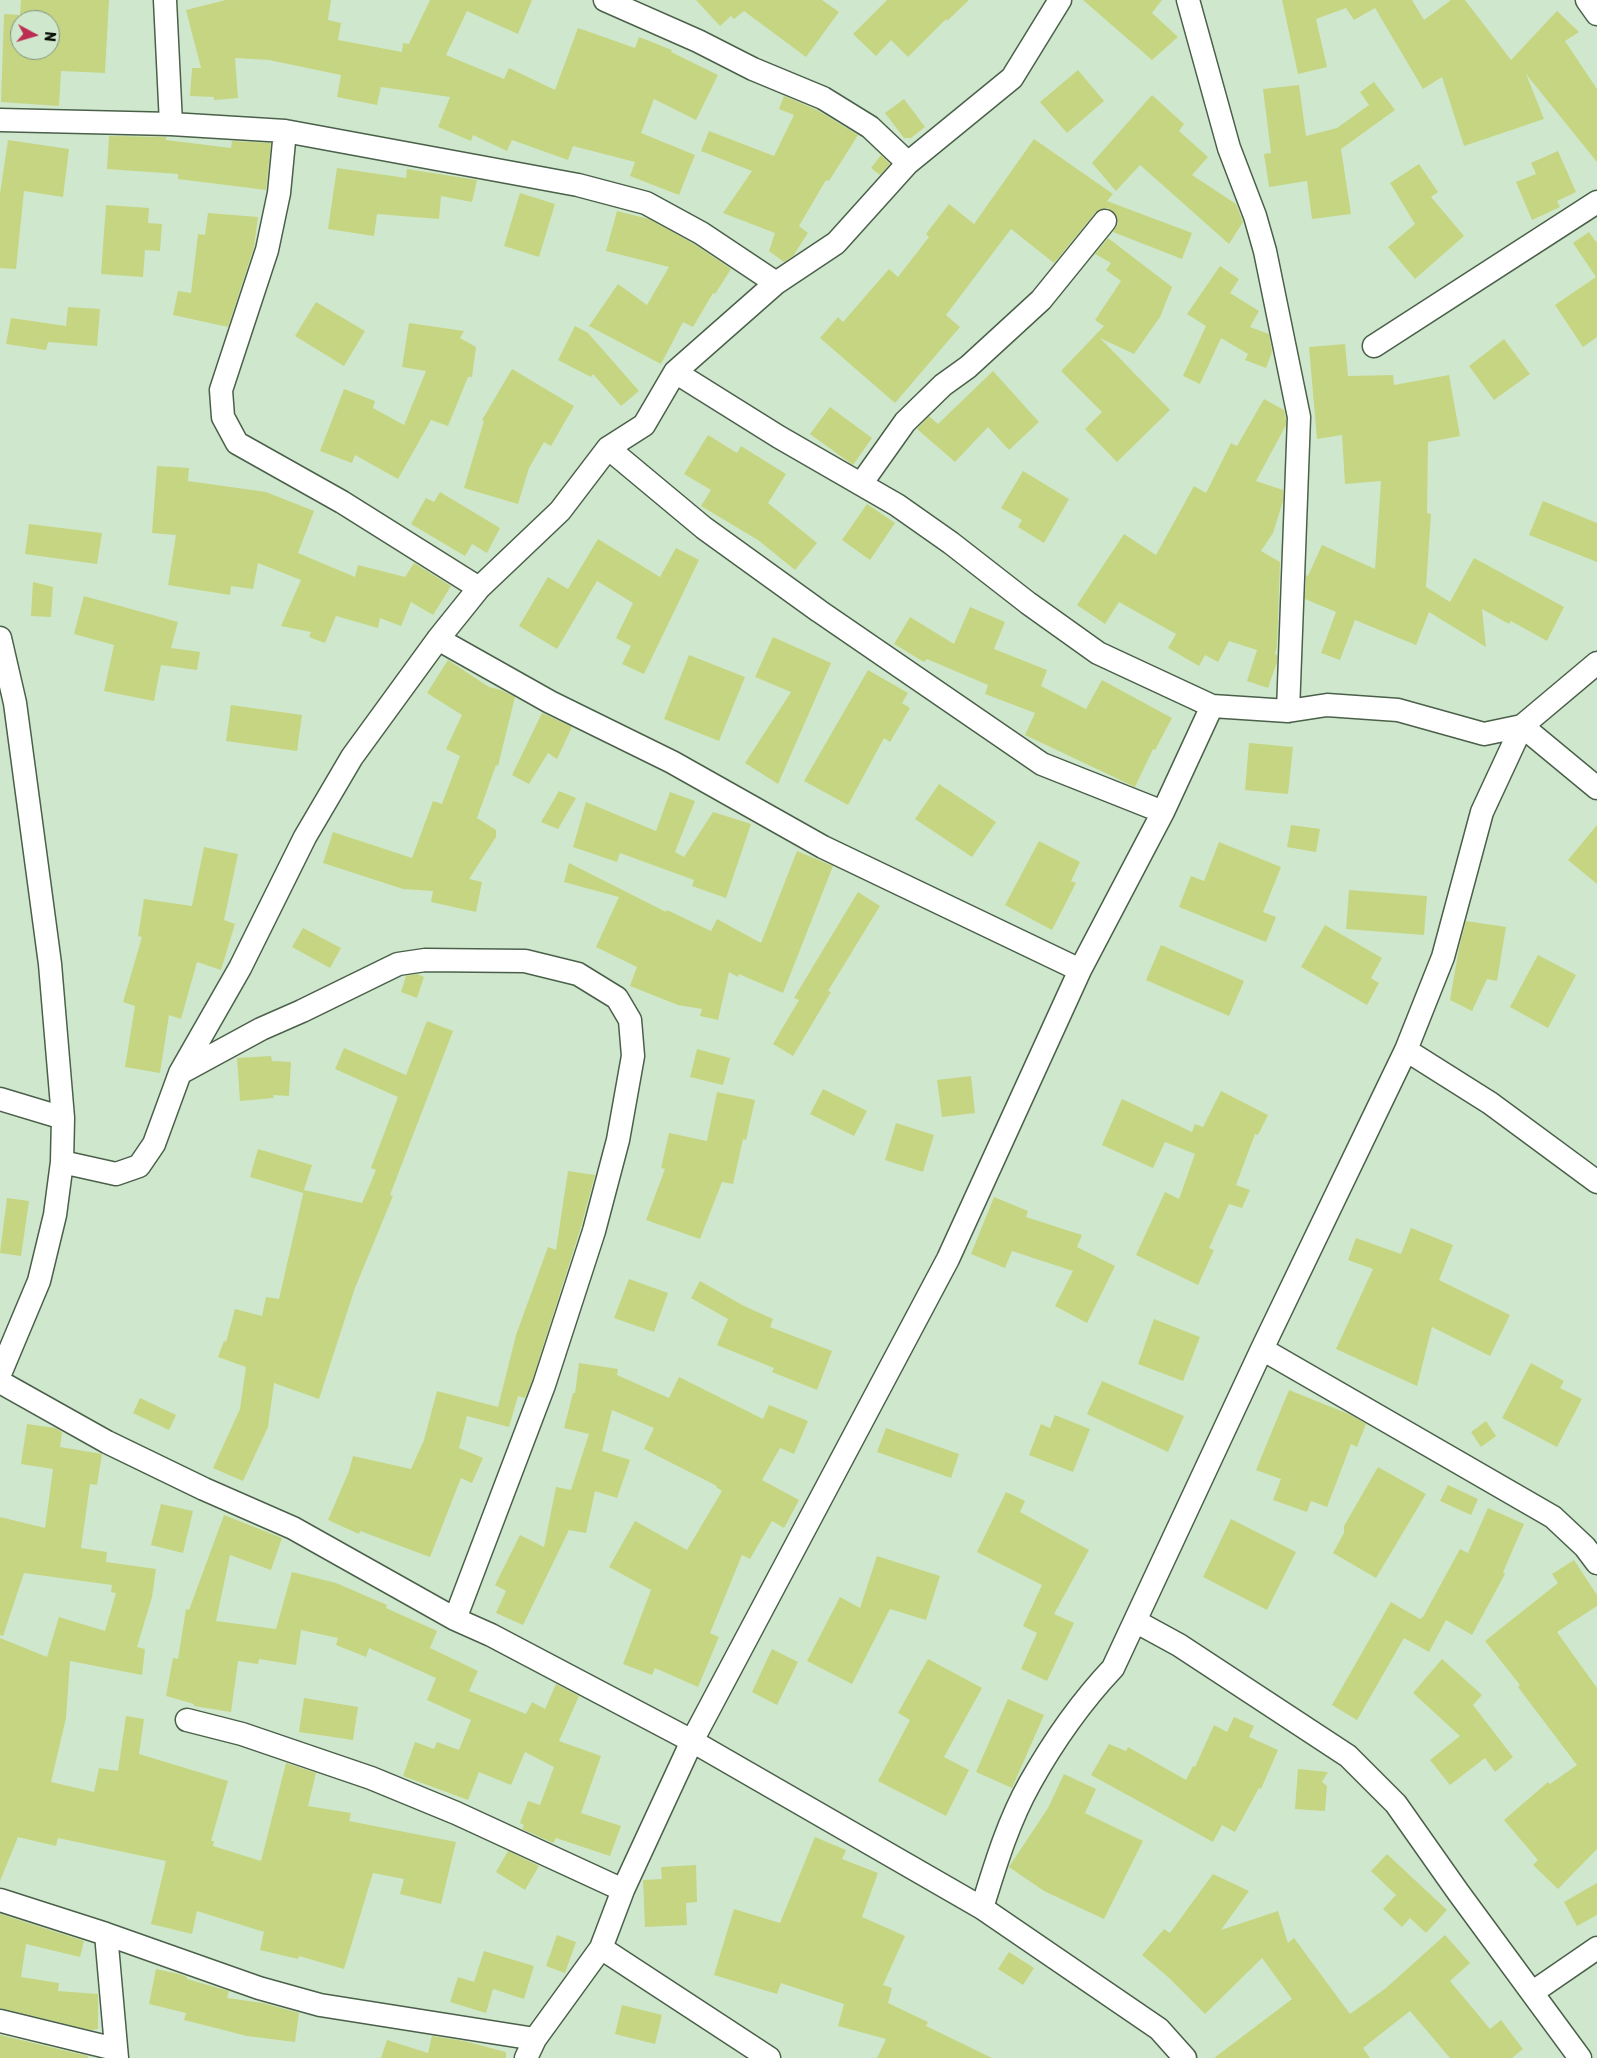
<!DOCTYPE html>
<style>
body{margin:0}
#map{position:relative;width:1597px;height:2058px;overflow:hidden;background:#cfe8cd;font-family:Rubik,sans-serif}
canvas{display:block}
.north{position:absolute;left:10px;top:10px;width:50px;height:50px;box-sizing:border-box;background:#cfe8cd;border:1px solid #80937f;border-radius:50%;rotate:96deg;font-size:14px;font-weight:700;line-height:20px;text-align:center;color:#0a130a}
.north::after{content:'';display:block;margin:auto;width:18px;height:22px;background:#bd2d52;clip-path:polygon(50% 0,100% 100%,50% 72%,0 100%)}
</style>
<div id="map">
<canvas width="1597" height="2058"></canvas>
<div class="north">N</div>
</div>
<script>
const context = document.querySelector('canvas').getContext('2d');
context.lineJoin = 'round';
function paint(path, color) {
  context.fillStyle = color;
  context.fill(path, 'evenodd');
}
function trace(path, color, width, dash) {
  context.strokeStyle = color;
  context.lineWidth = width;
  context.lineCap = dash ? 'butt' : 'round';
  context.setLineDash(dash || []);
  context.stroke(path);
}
paint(new Path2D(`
 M21,0H109L105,73L61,71L59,106L1,102L4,14L20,15ZM20,20H50V50H20Z
 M226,0H331L328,20L341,23L338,40L402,52L403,43L409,44L430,0H532L518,34L467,11L446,55L504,79L509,68L555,90L578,28L635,48L639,37L672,50L671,52L718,75L696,120L654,99L641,133L695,155L679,195L630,176L635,162L573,146L568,160L512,140L507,151L473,135L471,141L438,127L450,97L381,87L377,105L337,97L341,75L269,60L235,58L238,98L214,100V97L190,96L192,68H201L186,10Z
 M696,0H822L839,12L806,57L744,11L734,19L731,16L720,26Z
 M887,0H969L947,21L946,19L908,57L891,40L876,56L853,34Z
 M1083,0H1162L1152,13L1178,37L1152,60Z
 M1282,0H1412L1424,20L1451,0H1465L1511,60L1557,11L1579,32L1565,41L1597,89V162L1526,74L1544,119L1464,146L1442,77L1423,89L1375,8L1354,20L1346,8L1316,19L1327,67L1298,74Z
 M1078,70L1104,101L1067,133L1040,102Z
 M1374,82L1395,110L1341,149L1351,214L1312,219L1307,181L1269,187L1264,154L1271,153L1263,89L1299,85L1306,136L1337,128L1369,105L1360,92Z
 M1152,95L1184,124L1179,131L1208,157L1192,175L1236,204L1243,222L1229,244L1140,165L1116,191L1092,163Z
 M784,96L817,110L858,135L829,181L826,180L799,226L808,233L793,256L784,262L769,251L775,233L723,213L752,171L701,151L709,131L774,156L794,115L779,109Z
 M904,99L925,127L911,138H904L885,113Z
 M109,136L166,137V140L231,148L232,141L271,143L266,190L178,179V174L107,169Z
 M1034,139L1113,194L1107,201L1192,233L1182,259L1113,232L1118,224L1117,217L1108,208L1101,209L1095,213L1054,263L1011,229L946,315L960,327L895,403L820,338L838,317L843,322L889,269L898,277L929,237L926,234L949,204L974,224Z
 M8,140L69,149L63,197L24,191L16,269L0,268V194Z
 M1558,151L1576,192L1557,201L1560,207L1532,220L1516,182L1536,174L1531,163Z
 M881,155L890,164L880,175L871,168Z
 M1419,164L1438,192L1431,197L1464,236L1415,279L1388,247L1415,224L1390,183Z
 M337,168L406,178L407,169L477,180L472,202L441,196L439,219L377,214L374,236L328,229Z
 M520,193L555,204L539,257L504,246Z
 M106,205L149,208L148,223L162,224L160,251L145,250L143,277L101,274Z
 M617,211L649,219L694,244L731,269L715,294L713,293L693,327L683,322L661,364L589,326L618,284L647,305L669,267L606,251Z
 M208,213L258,217L254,247L228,327L173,315L178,291L191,293L198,234L205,235Z
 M1589,232L1597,243V337L1583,347L1555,305L1596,277L1573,243Z
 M1108,238L1172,287L1160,317L1134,354L1100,338L1170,410L1117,462L1085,429L1102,412L1061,371L1104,326L1095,320L1121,281L1106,270L1111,263L1095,254Z
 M1220,266L1239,279L1230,293L1259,311L1250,327L1269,334L1272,352L1266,368L1245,360L1248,354L1221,338L1200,384L1183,376L1206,326L1187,314Z
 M316,302L365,331L344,366L295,336Z
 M68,307L100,309L97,346L48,342L46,350L6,344L11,318L66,326Z
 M409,323L464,331L460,338L476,347L472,377H468L448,426L431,420L398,479L355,455L352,463L320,451L344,389L375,401L373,408L404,425L426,371L402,367Z
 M575,326L588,333L639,391L621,406L593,374L591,377L558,360Z
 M1504,339L1530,374L1494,400L1469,366Z
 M1345,344L1348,376L1393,375L1394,385L1449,375L1460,436L1428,442L1427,513L1431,514L1426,587L1450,602L1474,558L1564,607L1547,641L1511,621L1509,624L1482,609L1486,647L1429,612L1416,645L1355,620L1340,660L1321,653L1336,612L1305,599L1306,575L1308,576L1322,545L1375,569L1381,481L1345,484L1342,435L1317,439L1309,347Z
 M512,369L574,406L551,446L544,442L529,468L518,504L464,488L484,421L482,420Z
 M993,371L1039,422L1009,450L988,427L955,462L917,429L929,416L938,424Z
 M1264,399L1284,410L1286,418V425L1256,481L1283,490V501L1273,533L1261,551L1280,562L1277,646L1275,654L1277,655V662L1268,688L1247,681L1257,650L1229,641L1218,662L1205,655L1199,666L1168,648L1176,634L1119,602L1105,624L1077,605L1124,534L1156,555L1194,486L1206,493L1231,443L1237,446Z
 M830,407L872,438L853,465L810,434Z
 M708,435L737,453L741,446L786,474L768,503L817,543L795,570L758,540L701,506L711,490L684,474Z
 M157,466L189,468L188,481L266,492L314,511L298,553L355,577L358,565L405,577L414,563L451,586L433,615L411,602L401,626L380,618L378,628L336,616L325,643L309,637L311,632L281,626L301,580L258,563L253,589L231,586L230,595L168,585L176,535L152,533Z
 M1023,471L1069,499L1044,543L1018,527L1022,520L1001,508Z
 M440,492L500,528L487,553L472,544L465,556L411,524L426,498L434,502Z
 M1543,501L1597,523V562L1529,535Z
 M867,504L895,523L870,560L842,540Z
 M29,524L102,533L97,564L25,554Z
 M598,539L660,577L676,548L699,560L644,674L622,664L631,646L616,638L633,603L597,581L557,649L519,626L548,577L568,589Z
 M33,582L53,587L51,617L31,616Z
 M84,596L178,622L171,648L200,652L197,670L161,665L154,701L104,691L114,645L74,634Z
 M970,607L1005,622L994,649L1047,670L1041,686L1086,709L1102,680L1172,718L1155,750L1153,749L1135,787L1025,735L1035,713L985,694L988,685L927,659L924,662L894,644L910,617L954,644Z
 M773,637L831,663L778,784L745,763L791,692L755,677Z
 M689,655L745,677L719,741L664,719Z
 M448,660L489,687L501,690L515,697L498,766L496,765L477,818L496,830V837L469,879L482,882L476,912L431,902L433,891L403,889L323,863L333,832L412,858L433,801L442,804L460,756L446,749L462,715L427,693Z
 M868,670L908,693L902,703L910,708L890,742L884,738L848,805L804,781Z
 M231,705L302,715L297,751L226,741Z
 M542,713L572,727L557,759L548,753L529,784L512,775Z
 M1249,743L1293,747L1288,794L1245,790Z
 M939,784L996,822L972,857L915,819Z
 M559,791L576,798L558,829L541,822Z
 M670,792L695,801L675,852L684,857L713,812L751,824L726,898L692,886L694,880L620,853L617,862L573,847L586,802L656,831Z
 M1291,825L1320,829L1316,852L1287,847Z
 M1597,825V884L1568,860Z
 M1039,841L1080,862L1071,881L1076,883L1052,930L1005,905Z
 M1219,842L1281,867L1263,912L1276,917L1266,942L1179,907L1191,876L1204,881Z
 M204,847L238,854L224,920L235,924L221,970L197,962L181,1019L169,1015L160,1073L125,1067L135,1006L123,1002L142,937L138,936L144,899L192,906Z
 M797,851L833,866L783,993L739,974L738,977L729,972L718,1020L700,1016L702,1009L678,1005L630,986L637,967L596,947L619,897L564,882L569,863L666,912L667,910L711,931L717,919L761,943Z
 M1349,890L1427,896L1424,935L1346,929Z
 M858,892L880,906L828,991L831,992L793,1056L773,1044L799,1000L794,998Z
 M1466,921L1506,927L1497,981L1487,979L1472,1011L1450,1000L1459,948Z
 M1325,925L1382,958L1371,978L1379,983L1367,1005L1301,967Z
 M303,928L341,948L330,968L292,947Z
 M1161,945L1244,981L1229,1016L1146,980Z
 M1538,955L1576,975L1548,1028L1510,1007Z
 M417,974L424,977L417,998L401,992L406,976Z
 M427,1021L453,1031L390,1195L393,1196L355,1288L319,1399L274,1383L268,1427L243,1481L213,1468L240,1409L246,1367L218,1357L224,1341L226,1342L235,1309L262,1316L266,1297L279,1299L304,1190L362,1203L376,1170L371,1168L398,1097L335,1069L344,1048L406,1075Z
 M697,1049L730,1058L723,1085L690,1077Z
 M271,1056L272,1061L291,1062L289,1096L273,1095L274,1098L240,1101L237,1058Z
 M971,1076L975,1113L942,1117L937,1080Z
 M823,1089L867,1111L854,1136L810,1114Z
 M1221,1091L1268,1115L1258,1135L1255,1134L1236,1185L1250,1190L1242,1208L1229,1204L1209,1248L1214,1250L1198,1285L1136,1255L1165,1192L1179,1199L1195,1154L1165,1142L1153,1168L1102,1145L1122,1099L1192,1132L1195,1124L1203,1127Z
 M717,1092L755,1100L746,1140L743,1139L733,1184L722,1182L700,1239L646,1220L665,1169L661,1168L669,1133L707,1141Z
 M896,1123L934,1135L923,1172L885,1160Z
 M258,1149L312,1165L303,1193L250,1177Z
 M568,1171L595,1175L581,1227L532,1381L525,1398L518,1396L509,1427L467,1416L459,1448L483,1458L472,1483L461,1478L430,1557L360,1531L359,1534L328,1520L349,1471L353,1456L411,1469L424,1440L437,1391L498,1407L516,1335L548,1247L556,1250Z
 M994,1197L1028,1211L1026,1217L1082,1235L1077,1247L1115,1266L1087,1323L1055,1306L1073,1271L1012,1251L1005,1268L971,1254Z
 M7,1198L29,1201L21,1256L0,1253Z
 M1411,1228L1453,1245L1439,1280L1510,1315L1490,1356L1432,1327L1417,1386L1336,1349L1373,1269L1348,1260L1356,1238L1401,1254Z
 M629,1279L668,1293L654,1332L614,1318Z
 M700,1281L744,1306L773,1319L770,1327L832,1351L817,1390L772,1372L774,1368L717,1345L728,1319L691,1298Z
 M1154,1319L1200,1337L1183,1381L1138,1364Z
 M579,1363L618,1369L617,1375L669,1398L679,1377L763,1419L769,1405L808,1421L794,1454L780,1448L762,1480L799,1500L784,1528L772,1521L750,1559L742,1555L710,1633L719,1637L698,1687L655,1668L652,1675L623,1664L651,1590L609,1567L635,1521L687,1550L722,1491L716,1487L717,1486L644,1449L654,1428L612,1410L602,1451L630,1460L617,1498L595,1491L586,1533L569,1530L523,1625L496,1613L506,1591L495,1585L520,1535L544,1547L556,1487L571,1490L589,1434L564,1428L573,1393H575Z
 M1531,1363L1564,1381L1560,1388L1582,1399L1557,1447L1502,1418Z
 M1102,1381L1184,1416L1168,1452L1087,1414Z
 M1289,1390L1351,1415L1366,1424L1357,1447L1351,1444L1327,1507L1311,1501L1307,1512L1273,1500L1281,1479L1256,1470Z
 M140,1398L176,1415L169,1430L133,1413Z
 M1055,1415L1090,1429L1073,1472L1029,1455L1041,1424L1050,1428Z
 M1486,1421L1496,1436L1481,1447L1471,1432Z
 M27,1424L55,1428L62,1432L60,1447L102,1454L97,1485L90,1484L81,1548L107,1552L106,1562L156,1569L152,1597L137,1647L145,1649L142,1675L70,1661L66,1718L51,1782L94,1792L99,1768L118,1771L126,1716L144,1719L139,1754L228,1781L211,1841H214L213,1846L261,1861L286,1763L316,1773L308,1806L351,1813L349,1821L456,1842L441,1904L400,1894L404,1879L373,1873L344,1969L299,1956L298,1959L260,1950L264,1932L197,1911L192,1934L151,1924L166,1861L58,1838L56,1846L18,1837L0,1881V1638L47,1657L59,1617L105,1631L116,1593L111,1592L112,1585L24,1573L3,1636L0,1635V1517L45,1528L53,1469L21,1464Z
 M886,1428L959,1454L951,1478L877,1452Z
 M1378,1467L1426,1494L1376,1578L1333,1553L1344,1533V1526Z
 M1448,1485L1478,1499L1471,1515L1440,1501Z
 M1006,1492L1025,1501L1020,1512L1089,1550L1054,1614L1074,1623L1047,1681L1021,1669L1037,1633L1023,1626L1042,1585L977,1552Z
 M161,1504L193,1511L183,1553L151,1545Z
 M1488,1508L1524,1524L1503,1572L1505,1574L1472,1635L1446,1620L1429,1652L1404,1638L1357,1720L1332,1705L1391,1602L1420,1619L1423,1617L1460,1549L1468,1553Z
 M224,1515L282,1538L271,1570L230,1555L216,1621L276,1629L292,1572L336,1583L387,1605L386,1608L437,1631L430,1648L478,1671L469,1691L526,1714L532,1702L545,1709L556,1684L579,1696L559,1741L601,1756L581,1813L621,1826L610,1856L556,1838L553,1843L522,1829L524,1825L520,1823L528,1801L540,1805L554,1767L525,1752L511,1785L479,1772L468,1800L403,1776L415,1742L434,1749L437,1742L459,1750L471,1720L427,1700L436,1678L369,1648L366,1657L336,1645L338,1638L301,1630L296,1665L259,1659L258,1664L238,1661L231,1712L194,1706V1704L166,1696L173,1658L178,1659L186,1609L189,1610Z
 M1231,1519L1296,1552L1267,1610L1203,1577Z
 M877,1556L940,1576L926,1620L890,1609L852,1684L807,1661L840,1597L860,1608Z
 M1574,1560L1597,1595V1606L1557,1632L1597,1688V1849L1558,1889L1533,1865L1538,1860L1504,1820L1548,1782L1550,1784L1577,1765L1518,1687L1520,1685L1485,1641L1558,1583L1552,1574Z
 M772,1649L798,1662L777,1705L752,1692Z
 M928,1659L982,1688L944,1757L969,1770L946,1816L878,1781L910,1720L898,1713Z
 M1442,1659L1482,1695L1473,1705L1513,1757L1495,1772L1485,1758L1450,1785L1430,1760L1460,1736L1413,1693Z
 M304,1698L358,1707L353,1740L299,1732Z
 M1008,1699L1044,1715L1012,1788L976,1772Z
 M1234,1717L1254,1726L1249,1737L1278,1750L1261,1789L1259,1788L1235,1832L1222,1825L1213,1842L1091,1775L1109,1744L1126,1751L1128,1747L1186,1780L1193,1766L1195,1767L1214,1725L1227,1732Z
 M1298,1769L1328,1772L1322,1782L1327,1786L1325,1811L1295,1809Z
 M1064,1774L1096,1789L1085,1813L1143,1841L1104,1919L1044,1891L1009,1867L1048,1808Z
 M815,1837L846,1850L842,1859L878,1873L862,1917L905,1936L883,1985L892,1988L888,2003L928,2022L926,2026L992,2058H877L886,2039L838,2026L844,2004L781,1983L777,1994L714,1975L734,1909L780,1923Z
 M508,1851L539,1866L525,1890L496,1872Z
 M1387,1854L1447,1910L1426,1933L1410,1918L1402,1927L1383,1909L1396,1895L1371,1871Z
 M696,1865L697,1902L686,1903L687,1925L645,1927L643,1880L662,1879L661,1867Z
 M1213,1874L1249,1891L1221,1930L1278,1911L1288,1943L1294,1938L1350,2014L1386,1988L1445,1935L1470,1963L1450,1981L1490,2029L1501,2020L1523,2049L1512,2058H1450L1410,2011L1363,2048L1370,2058H1214L1292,1999L1262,1958L1205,2014L1168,1977L1142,1955L1164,1929L1170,1933Z
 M1597,1883V1915L1577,1926L1564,1902Z
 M0,1914L84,1941L80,1957L26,1944L21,1977L59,1983L58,1991L98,1994V2029L91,2030L0,2008Z
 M557,1935L576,1942L565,1973L546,1966Z
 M484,1951L534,1966L524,1999L493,1989L486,2013L450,2002L458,1977L474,1982Z
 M1009,1952L1034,1968L1023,1985L998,1969Z
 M156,1969L179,1974L187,1977V1979L229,1991L227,1998L263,2003L299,2013L295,2042L247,2036L184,2020L186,2013L149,2004Z
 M622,2005L662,2015L655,2044L615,2034Z
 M0,2035L88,2056V2058H0Z
 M432,2036L464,2041L506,2052V2058H381L387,2040L428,2053Z`), '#c6d581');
const minor = new Path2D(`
 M165,0L171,124
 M605,0L698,41L753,69L823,98L870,127L908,163
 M1188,0L1229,148L1255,216L1265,251L1299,417L1288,711
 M1587,0L1597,14
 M0,120L171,124L285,131L578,185L646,203L701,233L776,283
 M285,131L279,193L267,250L221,390L223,417L237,443L342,502L479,588
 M1374,346L1597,202
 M675,372L779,437L897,505L951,543L1028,603L1098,653L1212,706L1288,711L1327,705L1398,710L1484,734L1522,726L1597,663
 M608,448L704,528L819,611L1042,764L1163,812
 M861,484L905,422L943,385L968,367L1041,300L1105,221
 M0,638L15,703L50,964L63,1118L62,1162L55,1215L39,1281L0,1374
 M438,639L550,702L672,762L823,847L1080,970
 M1406,1050L1490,1103L1597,1182
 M180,1073L261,1029L302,1011L398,964L425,960L525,961L578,974L617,998L630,1020L633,1056L618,1140L594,1231L544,1385L455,1619
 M0,1099L63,1118
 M62,1162L116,1174L139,1166L154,1144L180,1073L240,968L305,837L352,757L438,639L479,588L560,511L608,448L644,425L675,372L776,283L836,243L908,163L1012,78L1060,0
 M1262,1349L1553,1517L1585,1547L1597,1563
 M0,1382L107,1442L204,1489L293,1528L455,1619L491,1635L692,1741L982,1908L1159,2029L1185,2058
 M1135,1621L1179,1645L1348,1756L1396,1804L1458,1892L1580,2058
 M187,1720L242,1734L371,1778L456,1813L623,1890
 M0,1900L106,1934L259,1988L320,2005L535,2039
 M982,1908C995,1866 1008,1822 1030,1783C1053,1742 1081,1702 1113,1668L1262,1349L1406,1050L1443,957L1482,812L1522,726L1597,788
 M106,1934L117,2058
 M601,1948L769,2058
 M1533,1992L1597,1948
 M0,2021L115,2049
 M526,2058L535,2039L601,1948L623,1890L692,1741L948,1259L1080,970L1163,812L1212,706`);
trace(minor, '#4a6049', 25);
trace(minor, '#fff', 22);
</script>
